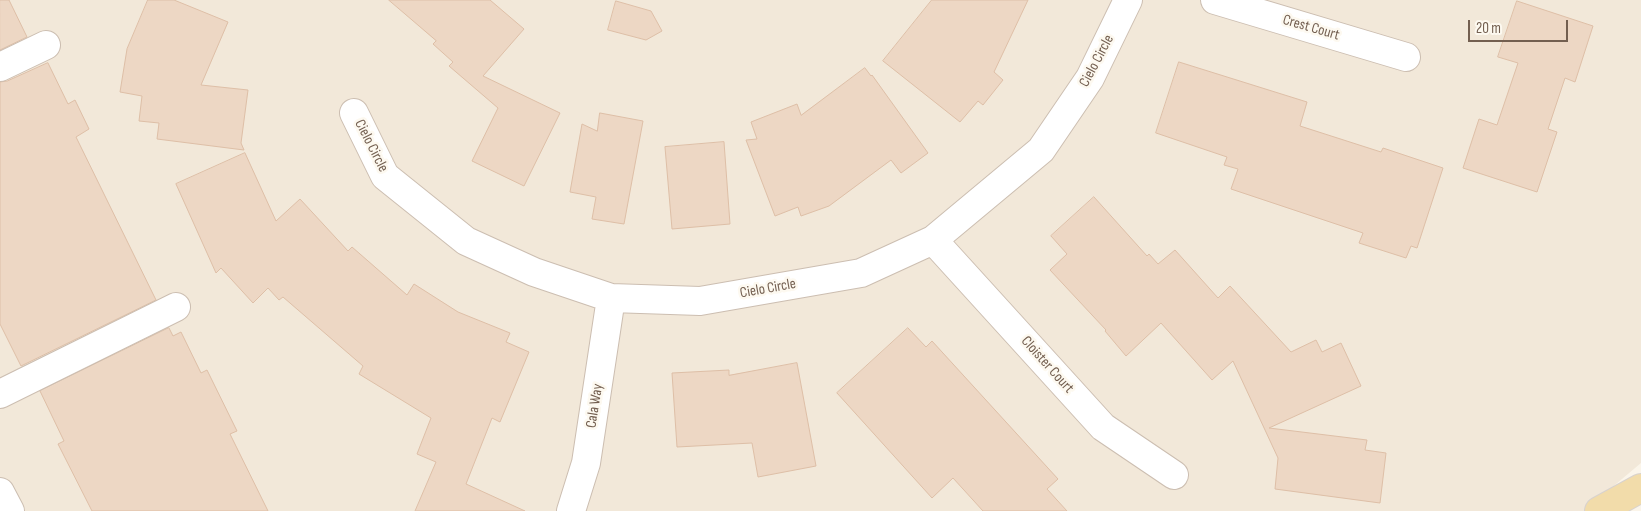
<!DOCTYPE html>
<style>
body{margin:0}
#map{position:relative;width:1641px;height:511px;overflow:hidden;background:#fbf5ea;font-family:"Sofia Sans Condensed",sans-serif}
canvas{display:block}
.scale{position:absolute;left:1468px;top:20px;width:100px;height:22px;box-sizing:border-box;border:2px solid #735f50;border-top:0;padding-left:6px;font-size:15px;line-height:18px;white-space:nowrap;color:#735f50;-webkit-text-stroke:4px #fdf9f0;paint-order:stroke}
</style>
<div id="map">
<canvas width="1641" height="511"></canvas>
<div class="scale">20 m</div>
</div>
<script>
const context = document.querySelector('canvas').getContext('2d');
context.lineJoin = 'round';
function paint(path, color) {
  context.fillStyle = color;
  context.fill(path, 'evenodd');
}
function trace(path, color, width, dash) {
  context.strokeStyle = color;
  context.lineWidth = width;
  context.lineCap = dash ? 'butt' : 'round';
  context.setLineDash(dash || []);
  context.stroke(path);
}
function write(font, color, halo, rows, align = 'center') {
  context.font = font + ' "Sofia Sans Condensed",sans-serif';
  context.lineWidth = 5;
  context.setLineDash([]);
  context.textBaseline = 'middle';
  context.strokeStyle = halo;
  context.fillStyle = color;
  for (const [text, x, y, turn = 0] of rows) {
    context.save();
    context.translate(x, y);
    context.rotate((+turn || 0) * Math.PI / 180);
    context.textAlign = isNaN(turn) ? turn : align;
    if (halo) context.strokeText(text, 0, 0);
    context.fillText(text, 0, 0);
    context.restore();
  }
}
paint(new Path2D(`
 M0,0H1641V463L1584,511H0Z`), '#f2e8d9');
const building = new Path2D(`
 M0,0H9L27,37L0,50Z
 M148,0H174L228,22L201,85L248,90L241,143L244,150L157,139L159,123L139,121L142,96L120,92L127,49Z
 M389,0H490L524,29L483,76L560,113L524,186L472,161L498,108L449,66L453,62L433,44L436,41Z
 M932,0H1028L994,72L1003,80L983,105L978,101L960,122L883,61Z
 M616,1L651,11L662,31L646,40L608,30Z
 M1517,1L1593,26L1575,82L1565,78L1548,129L1557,132L1537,192L1463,168L1479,119L1497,125L1518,63L1498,57Z
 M1179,62L1307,102L1300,126L1381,152L1383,148L1443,168L1417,248L1411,246L1406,258L1359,243L1363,233L1231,189L1238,169L1224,165L1227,157L1156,133Z
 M48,63L68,104L75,100L89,129L76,137L156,300L21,366L0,324V82L7,81Z
 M865,68L871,76L872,75L928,153L901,173L891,160L829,206L801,216L798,207L775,216L746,140L757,139L751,122L797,104L801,115Z
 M600,113L643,121L624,224L592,219L596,197L570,192L582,124L597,131Z
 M724,142L730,224L672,229L665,147Z
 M245,153L276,221L300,199L348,251L352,247L407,295L414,284L458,312L510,333L506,342L529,352L500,422L492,418L466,484L525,511H415L436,462L417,454L431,418L359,374L363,366L283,297L279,300L268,288L253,303L221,268L216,273L176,184Z
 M1094,197L1147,256L1149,254L1158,264L1175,250L1218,298L1230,286L1291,352L1316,340L1322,352L1341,343L1361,386L1269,428L1367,440L1365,450L1386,453L1380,503L1275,489L1278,458L1233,361L1212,380L1161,323L1126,356L1105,331L1106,330L1050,270L1067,254L1051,236Z
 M169,328L173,336L181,332L201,373L207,370L237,431L230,434L268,511H92L58,444L64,441L40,391Z
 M908,328L926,347L932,341L1058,479L1047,489L1067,511H983L953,478L932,498L837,393Z
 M797,363L816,466L758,477L752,443L677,447L672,373L729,370V375Z`);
paint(building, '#edd7c4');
trace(building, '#debfa7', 1);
const minor = new Path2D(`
 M1215,0L1406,57
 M0,67L46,45
 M354,113L385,176L466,241L534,272L611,298L700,301L861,273L933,240L1041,150L1090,78L1128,0
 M933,240L1103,427L1174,475
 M0,394L176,307
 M0,492L10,511
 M571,511L586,463L611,298`);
const major = new Path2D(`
 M1599,511L1641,488`);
trace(minor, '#ccbeb1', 30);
trace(major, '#d8d2ce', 30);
trace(minor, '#fff', 28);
trace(major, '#f2dcaa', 28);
write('15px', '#735f50', '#fdf9f0', [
 ["Crest Court",1311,28,16],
 ["Cielo Circle",1097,61,-62],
 ["Cielo Circle",371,146,63],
 ["Cielo Circle",768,289,-10],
 ["Cloister Court",1047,365,48],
 ["Cala Way",595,406,-81]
]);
</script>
